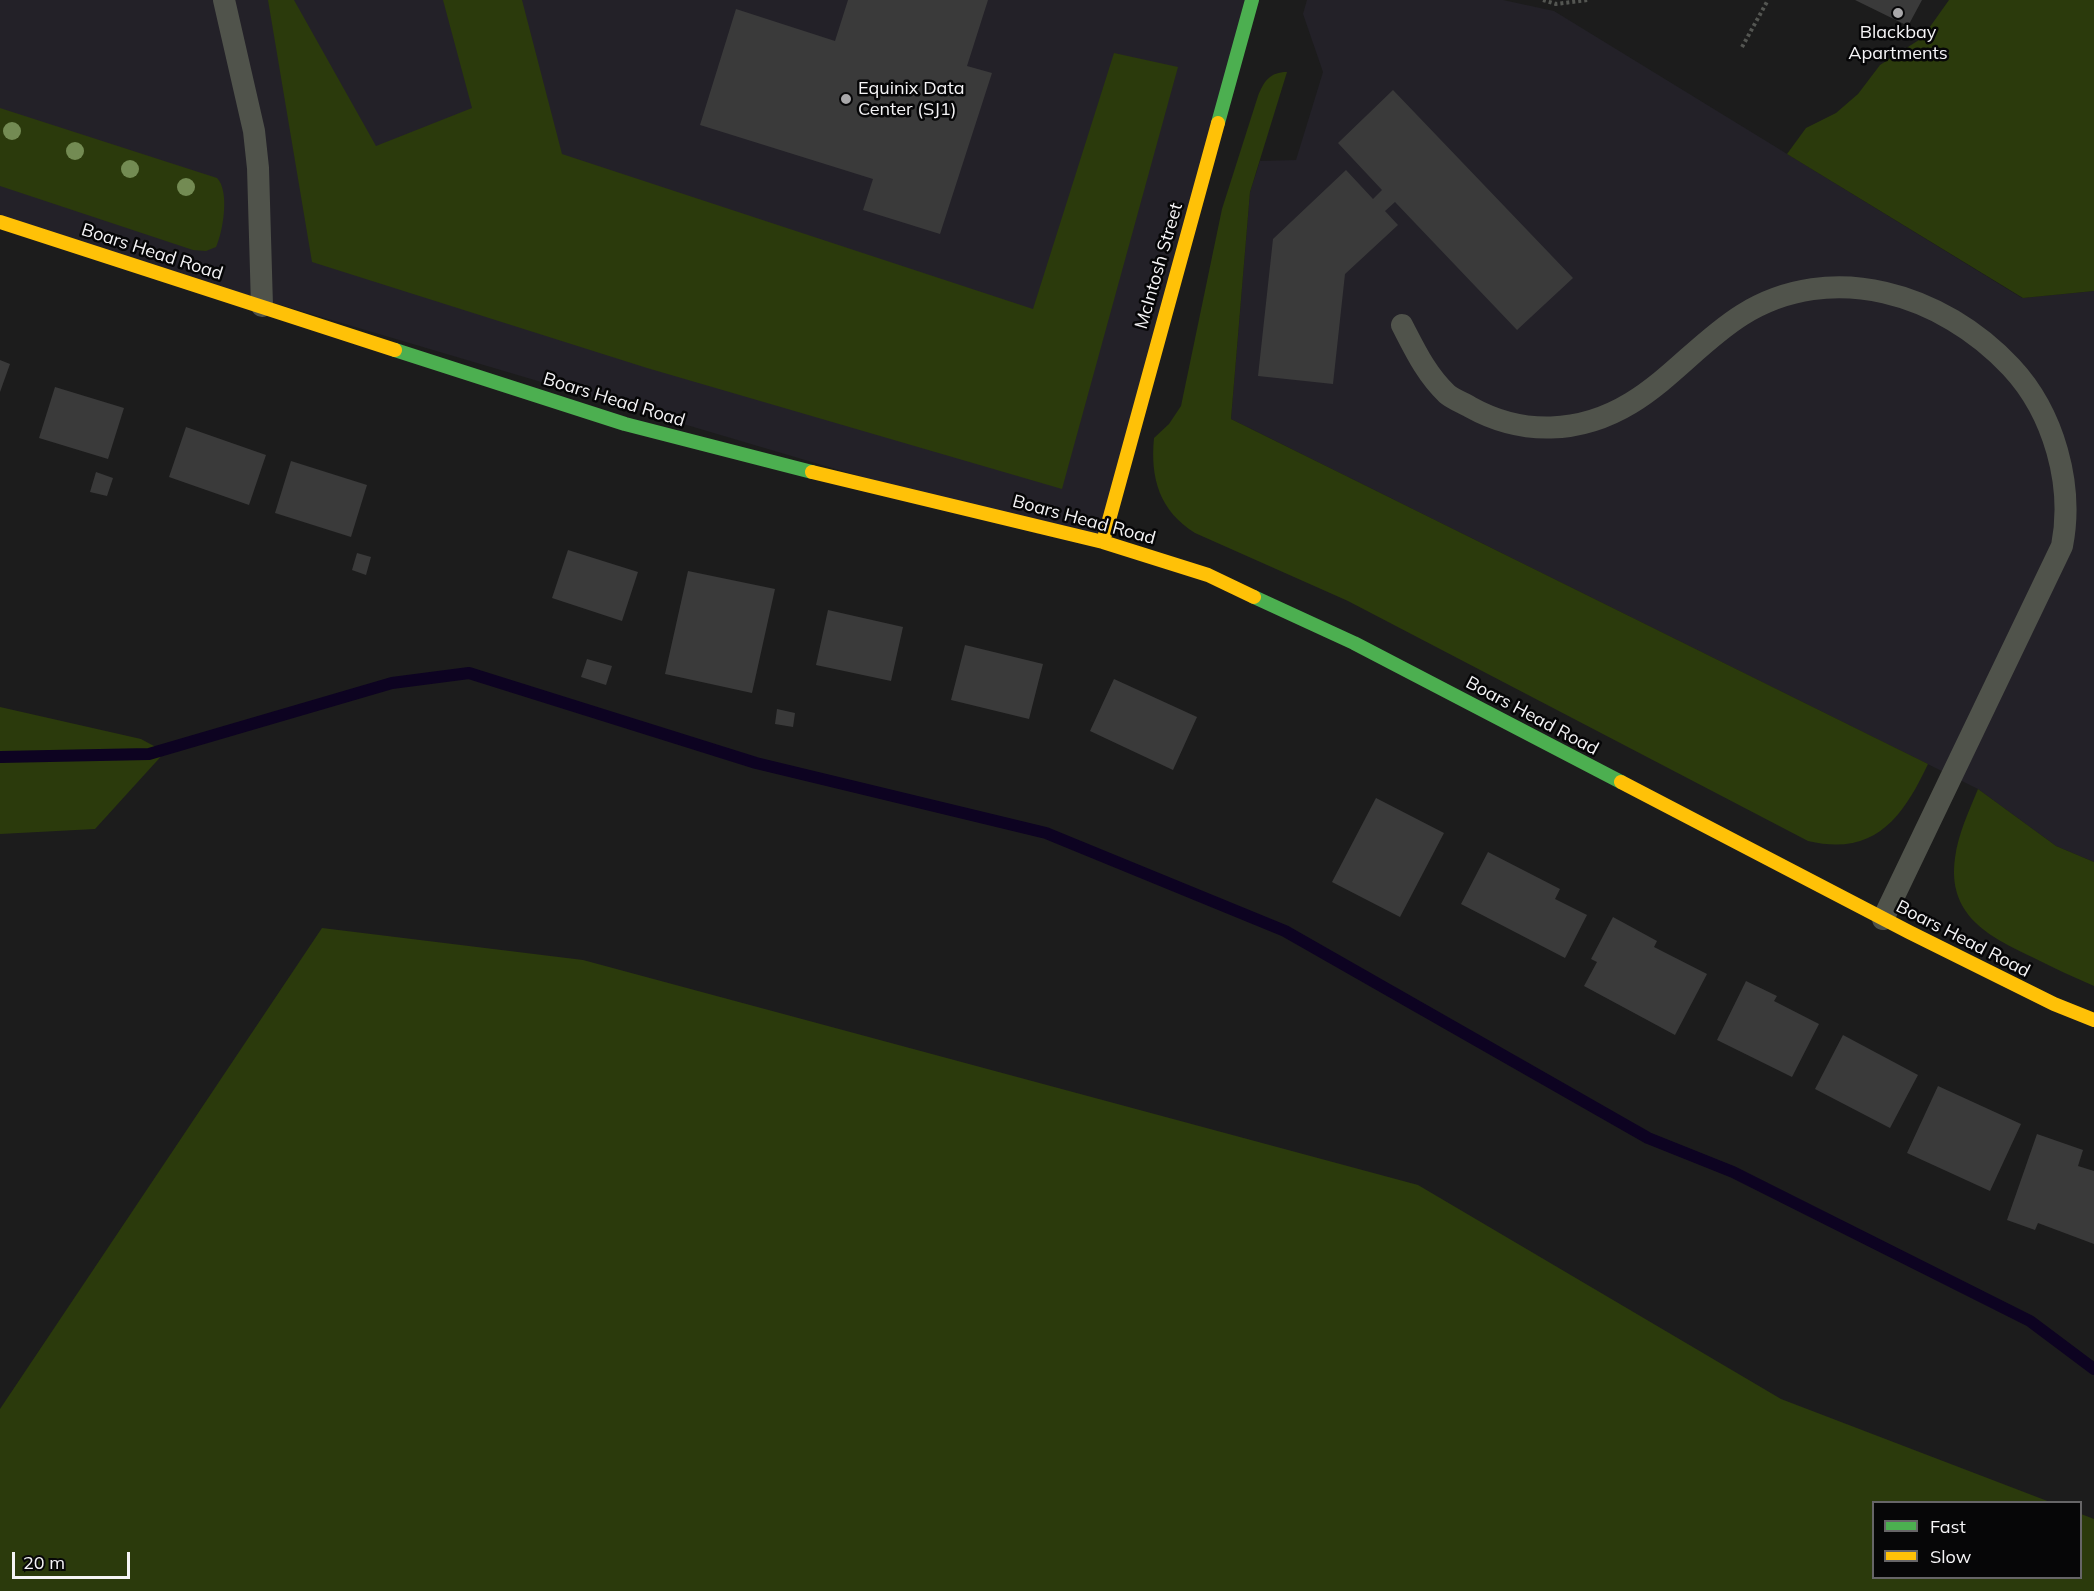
<!DOCTYPE html>
<style>
body{margin:0}
#map{position:relative;width:2094px;height:1591px;overflow:hidden;background:#1c1c1c;font-family:Mulish,sans-serif}
canvas{display:block}
.legend{position:absolute;left:1872px;top:1501px;width:210px;height:78px;box-sizing:border-box;background:#060607;border:2px solid #666567;margin:0;padding:8px 10px;list-style:none;font-size:18px;color:#f5f4f6}
.legend li{display:flex;align-items:center;gap:12px;height:30px}
.legend b{width:30px;border:2px solid #666567}
.scale{position:absolute;left:12px;top:1552px;width:118px;height:27px;box-sizing:border-box;border:3px solid #f5f4f6;border-top:0;padding-left:8px;font-size:18px;line-height:21px;white-space:nowrap;color:#f5f4f6;-webkit-text-stroke:4px #060607;paint-order:stroke}
</style>
<div id="map">
<canvas width="2094" height="1591"></canvas>
<ul class="legend">
<li><b style="height:8px;background:#4caf50"></b>Fast</li>
<li><b style="height:8px;background:#ffc107"></b>Slow</li>
</ul>
<div class="scale">20 m</div>
</div>
<script>
const context = document.querySelector('canvas').getContext('2d');
context.lineJoin = 'round';
function paint(path, color) {
  context.fillStyle = color;
  context.fill(path, 'evenodd');
}
function trace(path, color, width, dash) {
  context.strokeStyle = color;
  context.lineWidth = width;
  context.lineCap = dash ? 'butt' : 'round';
  context.setLineDash(dash || []);
  context.stroke(path);
}
function write(font, color, halo, rows, align = 'center') {
  context.font = font + ' Mulish,sans-serif';
  context.lineWidth = 5;
  context.setLineDash([]);
  context.textBaseline = 'middle';
  context.strokeStyle = halo;
  context.fillStyle = color;
  for (const [text, x, y, turn = 0] of rows) {
    context.save();
    context.translate(x, y);
    context.rotate((+turn || 0) * Math.PI / 180);
    context.textAlign = isNaN(turn) ? turn : align;
    if (halo) context.strokeText(text, 0, 0);
    context.fillText(text, 0, 0);
    context.restore();
  }
}
paint(new Path2D(`
 M0,0H1252L1103,542L981,512L0,222Z
 M1307,0H1503L1554,11L2022,298L2094,291V862L2056,846L1978,789L1231,419L1250,192L1260,161L1296,160L1323,72L1303,14Z`), '#232128');
paint(new Path2D(`
 M268,0H294L376,146L472,108L443,0H522L562,154L1033,309L1114,53L1178,67L1062,489L647,368L312,262Z
 M1949,0H2094V291L2023,298L1787,154L1806,128L1836,113L1858,94L1880,65L1922,38Z
 M1287,72L1250,192L1231,419L1928,764C1903,817 1875,857 1808,841L1348,601L1195,533C1160,511 1150,479 1154,438L1169,424L1181,406L1222,209L1258,96C1264,81 1270,72 1287,72Z
 M0,108L217,178C230,191 223,232 216,247L206,251L193,250L0,186Z
 M0,707L141,739L165,752L95,829L0,834Z
 M1978,789L2056,846L2094,862V986C2073,977 2052,967 2032,957C1988,936 1947,915 1955,858C1958,834 1969,811 1978,789Z
 M322,928L583,960L1418,1185L1781,1399L2050,1502H1874V1578H2080L2081,1514L2094,1519V1591H0V1409Z`), '#2b3a0c');
trace(new Path2D(`
 M0,757L149,754L392,683L469,673L756,763L1046,833L1285,931L1648,1138L1733,1172L2030,1321L2094,1369`), '#0d0321', 12);
paint(new Path2D(`
 M848,0H988L967,66L992,73L940,234L863,210L873,179L700,125L736,9L835,41Z
 M1855,0H1922L1908,26Z
 M1393,90L1573,278L1517,330L1395,202L1385,211L1398,225L1345,274L1333,384L1258,376L1273,239L1346,170L1373,199L1382,190L1338,143Z
 M0,360L10,364L0,392Z
 M55,387L124,408L108,459L39,438Z
 M186,427L266,455L249,505L169,477Z
 M291,461L367,485L351,537L275,513Z
 M96,472L113,478L107,496L90,492Z
 M568,550L638,572L622,621L552,598Z
 M357,553L371,557L366,575L352,570Z
 M688,571L775,589L752,693L665,674Z
 M828,610L903,627L891,681L816,665Z
 M965,645L1043,664L1029,719L951,700Z
 M587,659L612,666L606,685L581,677Z
 M1114,679L1197,717L1173,770L1090,731Z
 M777,709L795,713L793,727L775,724Z
 M1376,798L1444,833L1400,917L1332,882Z
 M1488,852L1560,889L1555,899L1587,915L1565,958L1461,904Z
 M1613,917L1657,941L1654,947L1707,974L1675,1035L1584,986L1597,962L1591,959Z
 M1746,981L1777,996L1774,1001L1819,1024L1792,1077L1717,1040Z
 M1843,1035L1918,1075L1890,1128L1815,1089Z
 M1938,1086L2021,1124L1990,1191L1907,1153Z
 M2037,1134L2083,1150L2078,1166L2094,1171V1244L2038,1223L2035,1230L2007,1220Z`), '#3a3a3a');
trace(new Path2D(`
 M1543,0L1556,4L1588,0
 M1742,47L1768,0`), '#545652', 4, [3, 3]);
trace(new Path2D(`
 M224,0L254,131L258,168L262,306
 M1402,325C1415,350 1426,374 1447,394C1453,399 1463,403 1470,407C1522,436 1580,434 1631,403C1671,379 1702,340 1742,315C1832,259 1943,294 2011,367C2054,413 2074,485 2062,546L1883,919`), '#50534b', 22);
trace(new Path2D(`
 M1218,123L1252,0
 M395,350L625,424L812,472
 M1254,597L1354,643L1621,782`), '#4caf50', 14);
trace(new Path2D(`
 M0,222L395,350
 M812,472L1103,542L1208,575L1254,597
 M1103,542L1218,123
 M1621,782L1909,932L2054,1004L2094,1020`), '#ffc107', 14);
context.fillStyle = '#738b53';
for (const [x, y] of [
 [12,131],
 [75,151],
 [130,169],
 [186,187]
]) {
  context.beginPath();
  context.arc(x, y, 9, 0, 2 * Math.PI);
  context.fill();
}
for (const [x, y, r, color] of [
 [1898,13,6,"#a9a8aa"],
 [846,99,6,"#a9a8aa"]
]) {
  const dot = new Path2D();
  dot.arc(x, y, r, 0, 2 * Math.PI);
  context.fillStyle = color;
  context.fill(dot);
  trace(dot, '#060607', 2);
}
write('18px', '#f5f4f6', '#060607', [
 ["Blackbay",1898,33],
 ["Apartments",1898,54],
 ["Equinix Data",858,89,"left"],
 ["Center (SJ1)",858,110,"left"]
]);
write('18px', '#f5f4f6', '#060607', [
 ["Boars Head Road",152,252,18],
 ["McIntosh Street",1159,266,-74],
 ["Boars Head Road",614,400,17],
 ["Boars Head Road",1084,520,15],
 ["Boars Head Road",1532,716,28],
 ["Boars Head Road",1963,939,27]
]);
</script>
